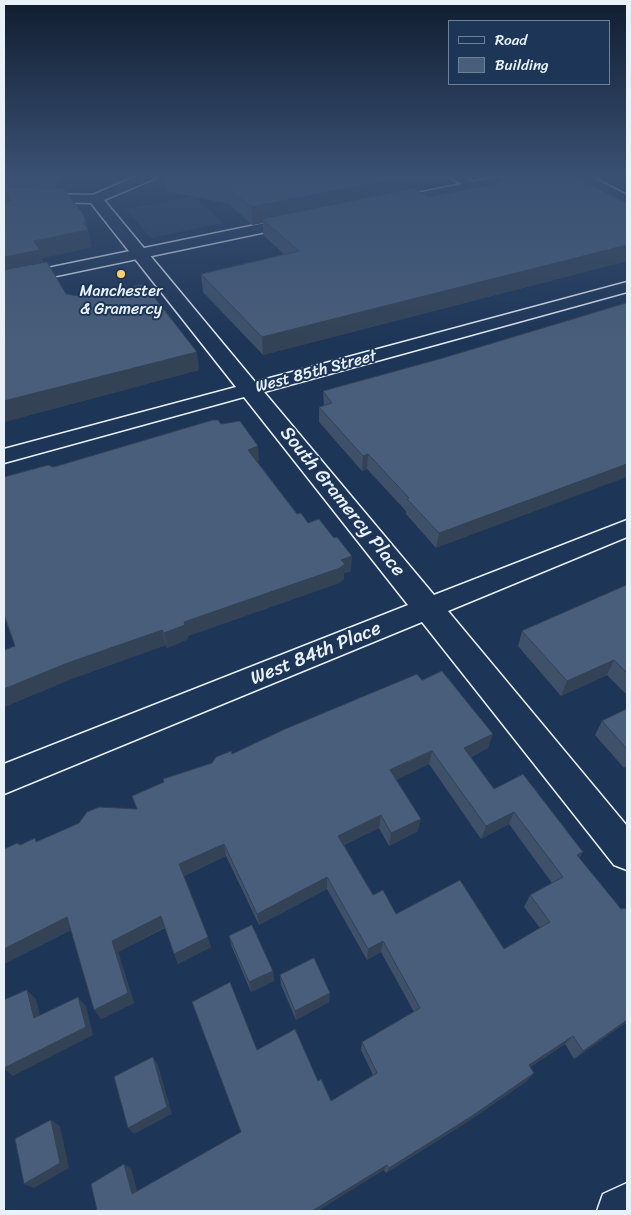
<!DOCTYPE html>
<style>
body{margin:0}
#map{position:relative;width:631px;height:1215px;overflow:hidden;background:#1d3557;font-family:Sriracha,sans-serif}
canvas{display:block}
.frame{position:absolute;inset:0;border:5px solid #e8f1f8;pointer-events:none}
.legend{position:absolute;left:448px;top:20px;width:162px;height:65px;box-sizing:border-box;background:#1d3557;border:1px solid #6e8097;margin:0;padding:6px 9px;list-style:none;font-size:15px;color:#e8f1f8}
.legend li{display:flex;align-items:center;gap:10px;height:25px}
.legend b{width:25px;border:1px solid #6e8097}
</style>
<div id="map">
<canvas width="631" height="1215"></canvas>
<div class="frame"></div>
<ul class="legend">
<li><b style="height:6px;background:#1d3557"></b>Road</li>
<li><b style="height:14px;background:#495e7a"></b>Building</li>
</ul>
</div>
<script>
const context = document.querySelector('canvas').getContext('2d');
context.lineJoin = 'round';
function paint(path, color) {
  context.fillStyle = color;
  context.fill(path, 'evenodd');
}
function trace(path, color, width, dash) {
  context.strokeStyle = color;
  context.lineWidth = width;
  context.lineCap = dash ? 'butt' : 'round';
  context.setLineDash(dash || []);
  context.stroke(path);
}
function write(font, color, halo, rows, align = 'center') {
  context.font = font + ' Sriracha,sans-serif';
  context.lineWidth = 4;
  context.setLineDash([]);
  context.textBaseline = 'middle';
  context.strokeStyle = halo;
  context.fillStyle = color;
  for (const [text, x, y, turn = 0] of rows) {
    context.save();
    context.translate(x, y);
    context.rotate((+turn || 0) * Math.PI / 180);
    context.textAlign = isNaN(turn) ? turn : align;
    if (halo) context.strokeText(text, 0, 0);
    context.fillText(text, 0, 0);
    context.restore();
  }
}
paint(new Path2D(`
 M331,175H427L435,180L360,196Z
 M194,196L223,223L151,238L126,209Z`), '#2a4162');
const minor = new Path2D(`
 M139,175H158L156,178L104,200L255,382L627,282V292L264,392L434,595L627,520V537L448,611L627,826V870L614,865L422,622L4,794V764L408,605L244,397L4,463V449L236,387L91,203L4,201V193L93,195Z
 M446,175H463L479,186L472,190Z
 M570,175H588L627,195V204L572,178Z
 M627,1183V1211H597L603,1194Z`);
const major = new Path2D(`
 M506,175H533L526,179L388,207L383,206L381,203L383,200L388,199Z
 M299,216L304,218L307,221L304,224L4,287V277Z`);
trace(minor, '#e8f1f8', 3);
trace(major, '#e8f1f8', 3);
paint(minor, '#1d3557');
paint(major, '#1d3557');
paint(new Path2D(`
 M4,175H59L62,184L56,185L57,188L86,222L92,247L42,258L43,262L66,294L199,370L4,422L6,200L4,192Z
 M164,175H394L399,178L398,192L428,197L497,183L498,181L503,180L504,175H571L627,203V261L263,355L203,292L201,274L284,254L263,235V223L252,225L229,204L167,191Z
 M627,303L436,548L406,514V511L367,469L362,471L319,422V407L324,406L323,391L443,358Z
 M221,424L259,461H257L297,514L308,523L351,571L344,573V579L339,583L188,636V639L167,648L166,645L71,679L4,707V650L15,646L5,619L4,620L53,467Z
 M627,585V695L607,675L561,696L518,646L522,631Z
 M422,680L488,748L471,757L494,789L579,858L627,1022L574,1059L565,1044L530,1067L527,1081L467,1122L386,1173L384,1170L97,1210L124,1164L131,1169L137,1192L241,1132L257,1050L318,1081L331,1101L373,1075L361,1050L362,1042L414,1012L381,952L367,960L327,889L259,925L226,856L184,876L211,947L178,964L165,928L118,952L134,1003L101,1019L71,930L4,964V849L37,841L137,809L212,763L232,754ZM429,764L481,839L509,824L552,883L530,895L524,907L540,928L504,949L396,914L373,895L344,845L379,828L389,846L418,831L396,780Z
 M627,709V766L624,768L595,735L602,721Z
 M229,936L273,971L274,981L251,992L232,947Z
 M280,975L330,993L329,1002L296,1020L281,985Z`), '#3f5169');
paint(new Path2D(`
 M50,175H59L62,184L56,185L55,180Z
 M102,175H117L102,177Z
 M487,175H497L487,177Z
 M399,178L397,195L262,219L263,223L252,225L251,207Z
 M83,222H86L92,247L42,258L44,267L4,275V257L34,241Z
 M627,245V261L263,355L262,337Z
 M197,352L199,370L4,422V401Z
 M258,446L259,461L250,465L248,450Z
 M368,454L367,469L362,471L363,456Z
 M627,464V477L436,548L439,533Z
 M352,556L351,571L344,573V579L339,583L188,636V639L167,648L164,633L184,622Z
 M162,630L166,645L71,679L4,707V689L65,664Z
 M614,660L607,675L561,696L567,681Z
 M493,734L488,748L461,761L464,748Z
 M432,751L429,764L388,784L390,770Z
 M514,812L509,824L481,839L486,826Z
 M381,815L379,828L337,848L338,836Z
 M421,819L418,831L389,846L391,833Z
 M224,844L226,856L183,876L179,864Z
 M583,852L576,864L577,855Z
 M327,877V889L259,925L257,914Z
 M161,916L165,927L118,952L134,1003L101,1019L94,1010L112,941Z
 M67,917L74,928L4,964V949Z
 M208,937L211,947L178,964L174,954Z
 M383,941L381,952L367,960L368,949Z
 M273,971L274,981L251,992L249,982Z
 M27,990L36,999L43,1027L34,1018Z
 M330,993L329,1002L296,1020L295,1011Z
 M78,997L86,1006L93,1035L13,1076L4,1069V1068Z
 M627,1020V1022L574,1059L583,1051Z
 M573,1036L565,1044L522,1073L529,1065Z
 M153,1057L158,1065L172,1114L134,1134L128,1128Z
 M534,1073L527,1081L467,1122L386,1173L389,1168Z
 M51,1120L60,1126L69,1168L34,1188L24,1184Z
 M124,1164L131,1169L139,1198L132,1194Z
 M387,1165L384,1170L318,1211H312Z`), '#334255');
const building = new Path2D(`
 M4,175H51L55,180L4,179Z
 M170,175H394L399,178L251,207L228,187Z
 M514,175H571L627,203V245L262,337L201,274L299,251L262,219L413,188L428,197L500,183L498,181L518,177Z
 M4,187L63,188L83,214L86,222H83L88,230L34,241L40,250L4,257V200L11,201L4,189Z
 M47,262L66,294L85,297L144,284L197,352L4,401V270Z
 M627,303V464L439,533L407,499L409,498L368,454L363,456L319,407L332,403L323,391L443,358Z
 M213,420H218L221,424L240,421L258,446L248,450L297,514L301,513L308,523L319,519L334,538L337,537L352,556L341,560L345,564L340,568L184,622L185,625L164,633L162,630L65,664L4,689V650L15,646L4,614V477L48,465L53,467Z
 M627,585V673L614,660L567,681L522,631Z
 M442,671L493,734L464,748L494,789L523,774L583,852L577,855L621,909L625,908L627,911V1020L583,1051L573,1036L529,1065L534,1073L472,1116L389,1168L387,1165L312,1211H95L97,1210L91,1184L124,1164L132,1194L241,1132L192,1002L230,982L257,1050L295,1029L318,1081L321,1079L331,1101L377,1073L362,1042L420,1008L383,941L368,949L327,877L257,914L224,844L179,864L208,937L174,954L161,916L112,941L128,993L94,1010L67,917L4,949V849L17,843L20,845L35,838L36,842L79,823L87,812L99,807L137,809L132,796L164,782L163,779L212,763L216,757L231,751L232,754L285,729L417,674L422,680ZM432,751L486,826L514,812L563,877L530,895L550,922L504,949L460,880L396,914L383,890L373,895L338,836L381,815L391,833L421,819L390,770Z
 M627,709V749L602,721Z
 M252,925L273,971L249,982L229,936Z
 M314,958L330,993L295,1011L280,975Z
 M27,990L34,1018L78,997L86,1027L4,1068V1000Z
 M153,1057L167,1107L128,1128L114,1077Z
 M51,1120L60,1163L24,1184L15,1139Z`);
paint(building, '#495e7a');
trace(building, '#334255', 1);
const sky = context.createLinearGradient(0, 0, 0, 345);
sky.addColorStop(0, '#101d30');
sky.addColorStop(0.51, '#3a5174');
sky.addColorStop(1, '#3a517400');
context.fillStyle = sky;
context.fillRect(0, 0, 631, 345);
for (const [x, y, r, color] of [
 [121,274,5,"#ffd166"]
]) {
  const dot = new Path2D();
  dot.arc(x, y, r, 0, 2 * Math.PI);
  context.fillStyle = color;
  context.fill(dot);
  trace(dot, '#1d3557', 2);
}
write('16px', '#e8f1f8', '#1d3557', [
 ["Manchester",121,292],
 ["& Gramercy",121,310]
]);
write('16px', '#e8f1f8', '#1d3557', [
 ["West 85th Street",316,372,-15]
]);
write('19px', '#e8f1f8', '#1d3557', [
 ["South Gramercy Place",342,502,51],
 ["West 84th Place",316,654,-22]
]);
</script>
